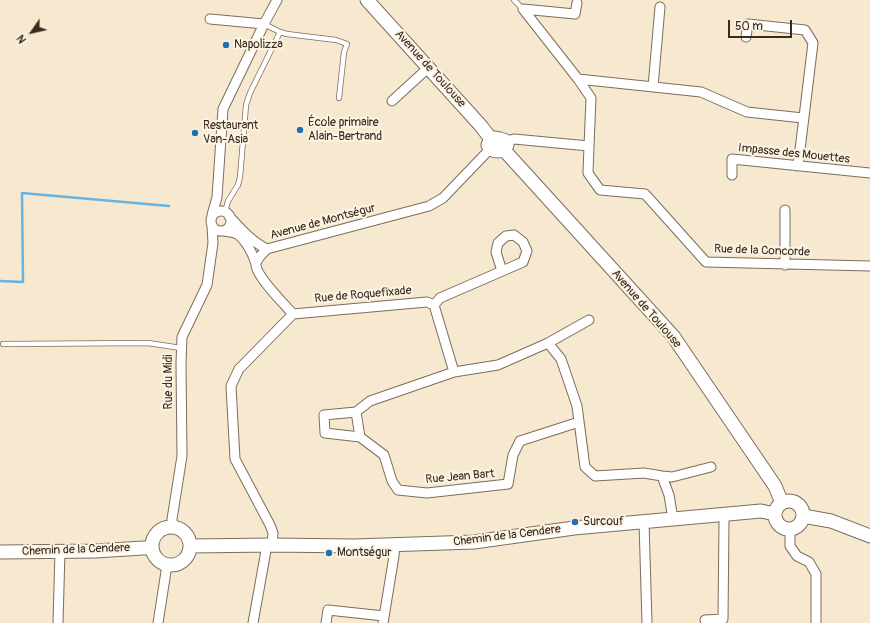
<!DOCTYPE html>
<meta charset="utf-8">
<style>
body{margin:0}
#map{position:relative;width:870px;height:623px;overflow:hidden;background:#f6e9d0;font-family:Pangolin,sans-serif}
canvas{display:block}
.north{position:absolute;left:12px;top:12px;width:40px;height:40px;-webkit-text-stroke:3px #fcf5e5;paint-order:stroke;rotate:236deg;font-size:11px;font-weight:700;line-height:16px;text-align:center;color:#3b2a1e}
.north::after{content:'';display:block;margin:auto;width:14px;height:18px;background:#3b2a1e;clip-path:polygon(50% 0,100% 100%,50% 72%,0 100%)}
.scale{position:absolute;left:728px;top:20px;width:64px;height:18px;box-sizing:border-box;border:2px solid #3b2a1e;border-top:0;padding-left:5px;font-size:12px;line-height:14px;white-space:nowrap;color:#3b2a1e;-webkit-text-stroke:3px #fcf5e5;paint-order:stroke}
</style>
<div id="map">
<canvas width="870" height="623"></canvas>
<div class="north">N</div>
<div class="scale">50 m</div>
</div>
<script>
const context = document.querySelector('canvas').getContext('2d');
context.lineJoin = 'round';
function trace(path, color, width, dash) {
  context.strokeStyle = color;
  context.lineWidth = width;
  context.lineCap = dash ? 'butt' : 'round';
  context.setLineDash(dash || []);
  context.stroke(path);
}
function write(font, color, halo, rows, align = 'center') {
  context.font = font + ' Pangolin,sans-serif';
  context.lineWidth = 4;
  context.setLineDash([]);
  context.textBaseline = 'middle';
  context.strokeStyle = halo;
  context.fillStyle = color;
  for (const [text, x, y, turn = 0] of rows) {
    context.save();
    context.translate(x, y);
    context.rotate((+turn || 0) * Math.PI / 180);
    context.textAlign = isNaN(turn) ? turn : align;
    if (halo) context.strokeText(text, 0, 0);
    context.fillText(text, 0, 0);
    context.restore();
  }
}
trace(new Path2D(`
 M0,281L23,282L22,193L169,206`), '#68b3e0', 2.5);
const lane = new Path2D(`
 M514,0L523,9
 M264,24L280,32L287,34L336,40L347,44L344,52L339,98
 M225,212L228,201L238,185L240,177L246,105L250,93L280,32
 M3,344L148,343L181,348`);
const street = new Path2D(`
 M577,3L575,14L523,9L578,79L591,98L589,146
 M210,19L264,24
 M746,37L748,24L805,30L813,43L798,166
 M578,79L701,92L747,112L803,118
 M653,87L660,7
 M392,101L428,68
 M506,141L514,139L589,146L588,173L600,190L645,194L706,262L870,266
 M732,175V159L870,173
 M211 221a10 10 0 1 1 20 0a10 10 0 1 1-20 0Z
 M212,215L217,197L223,109L264,24L277,0
 M229,216C241,229 252,242 267,249
 M224,231C228,232 233,232 237,234C246,240 253,254 256,264
 M785,265V210
 M434,305L454,372L498,365L548,343L561,359L577,406L585,467L595,476L644,473L662,476L669,495L673,519
 M434,305L440,298L523,262L527,251L523,242L514,235L506,236L498,243L496,252L502,271
 M293,314L427,302L434,305
 M548,343L589,320
 M454,372L370,401L356,412L360,437L384,455L392,481L398,490L427,493L508,484L513,455L520,441L579,422
 M356,412L324,415L325,433L360,437
 M662,476L672,477L711,467
 M644,522L647,623
 M173,528L172,519L182,456L181,364L182,337L207,285L213,243L212,226
 M790,529V546L797,556L809,562L816,574V623
 M272,545L273,533L270,525L235,459L231,386L239,369L293,314C285,305 255,275 256,264C257,258 263,253 267,249L429,206L443,198L490,149
 M705,620L723,619L724,522V515
 M58,623L60,551
 M158,623L167,565
 M253,623L267,545
 M326,623L328,610L384,616
 M383,623L394,556L395,544`);
const secondary = new Path2D(`
 M367,0L481,126L491,139
 M494,138L500,139L506,141L507,145C503,153 492,153 488,145C489,141 490,140 494,138Z
 M504,150L673,336L775,486L782,503
 M775 515a14 14 0 1 1 28 0a14 14 0 1 1-28 0Z
 M803,516L831,521L870,536
 M152 546a19 19 0 1 1 38 0a19 19 0 1 1-38 0Z
 M190,546L272,545L354,546L474,542L574,528L761,511L775,514
 M0,552L95,551L143,548H152`);
trace(lane, '#7c6d5c', 6);
trace(street, '#7c6d5c', 11);
trace(secondary, '#7c6d5c', 15);
trace(lane, '#fff', 4.5);
trace(street, '#fff', 9);
trace(secondary, '#fff', 13);
for (const [x, y, r, color] of [
 [226,45,4,"#1f6fb2"],
 [300,130,4,"#1f6fb2"],
 [195,133,4,"#1f6fb2"],
 [575,522,4,"#1f6fb2"],
 [329,553,4,"#1f6fb2"]
]) {
  const dot = new Path2D();
  dot.arc(x, y, r, 0, 2 * Math.PI);
  context.fillStyle = color;
  context.fill(dot);
  trace(dot, '#fcf5e5', 1.5);
}
write('12px', '#3b2a1e', '#fcf5e5', [
 ["Napolizza",234,45],
 ["École primaire",308,123],
 ["Alain-Bertrand",308,137],
 ["Restaurant",203,126],
 ["Van-Asia",203,140],
 ["Surcouf",583,522],
 ["Montségur",337,553]
], 'left');
write('12px', '#3b2a1e', '#fcf5e5', [
 ["Avenue de Toulouse",430,69,48],
 ["Impasse des Mouettes",794,154,6],
 ["Avenue de Montségur",323,222,-15],
 ["Rue de la Concorde",762,251,2],
 ["Rue de Roquefixade",363,295,-5],
 ["Avenue de Toulouse",646,309,49],
 ["Rue du Midi",169,382,-90],
 ["Rue Jean Bart",460,477,-5],
 ["Chemin de la Cendere",507,536,-7],
 ["Chemin de la Cendere",76,550,-2]
]);
</script>
